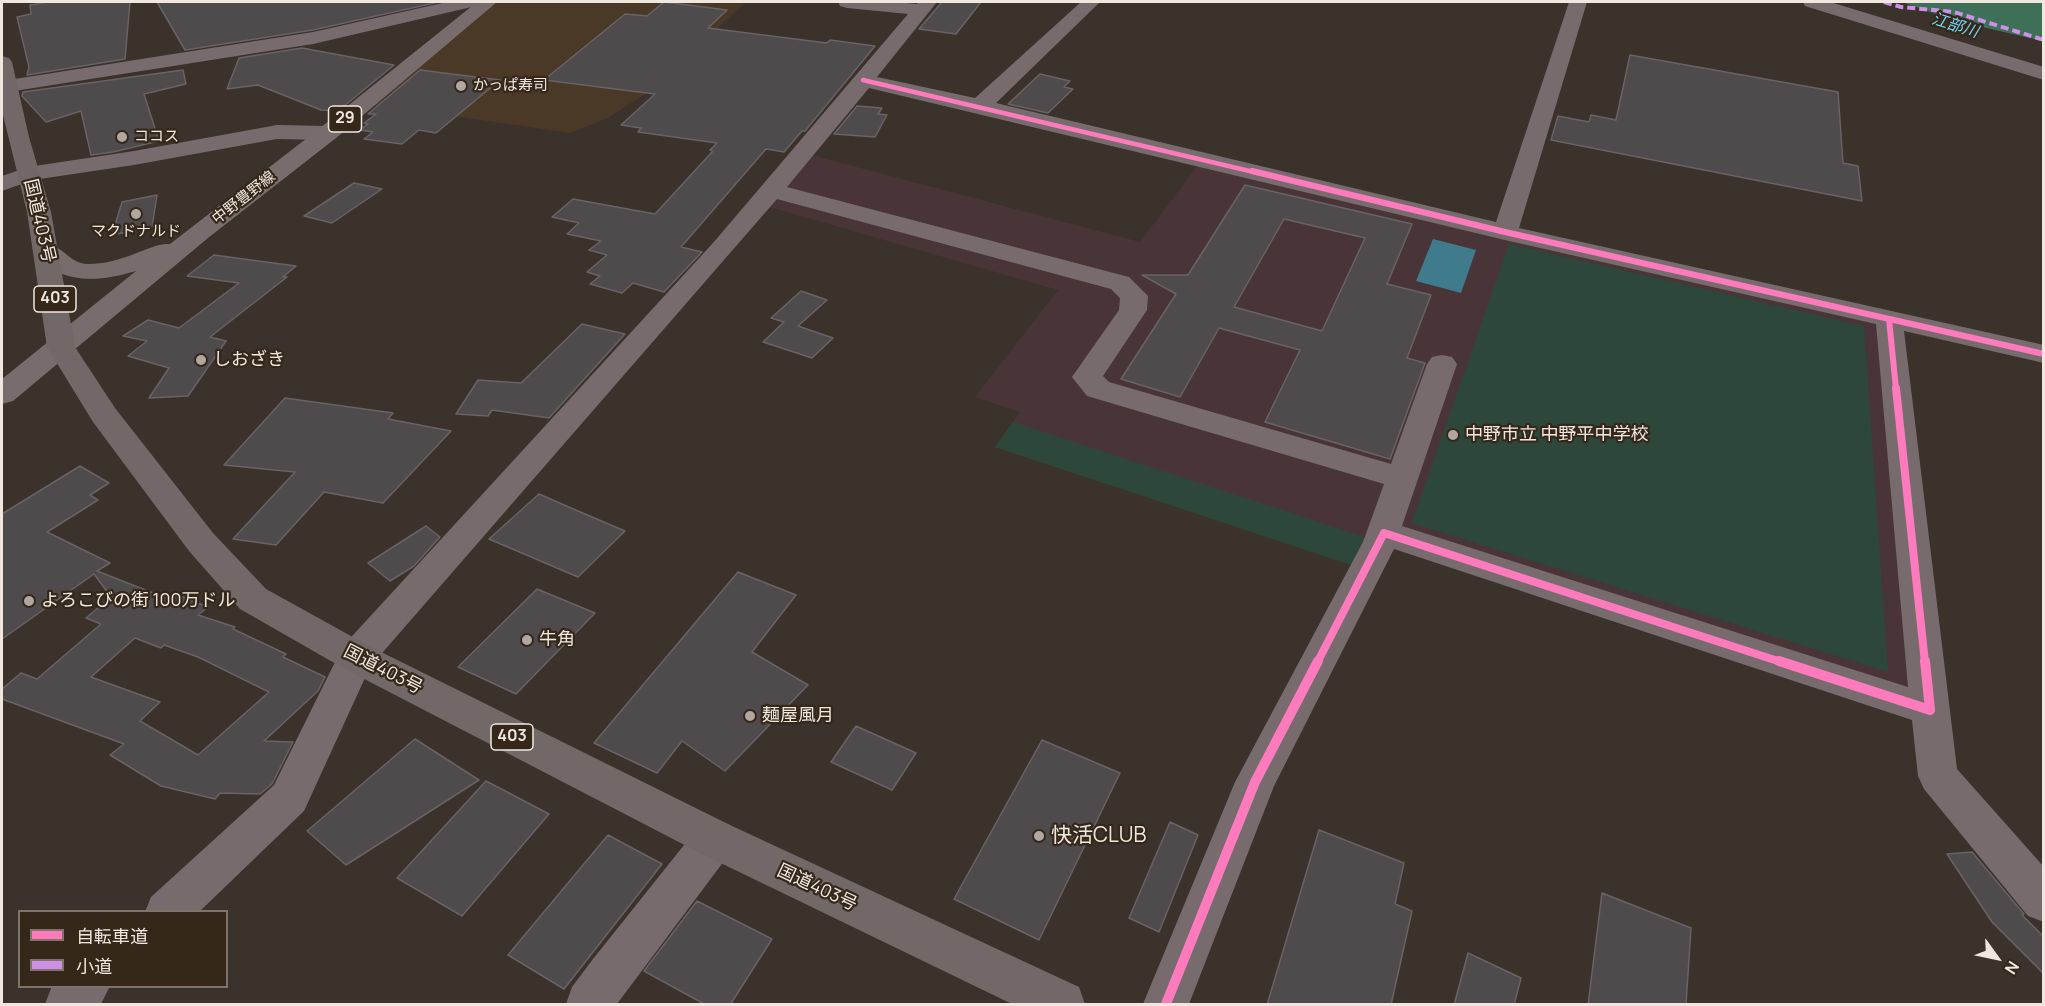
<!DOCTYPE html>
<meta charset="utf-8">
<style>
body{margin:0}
#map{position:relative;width:2045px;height:1006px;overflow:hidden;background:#3a322b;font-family:Manrope,"Noto Sans JP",sans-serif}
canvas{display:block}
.frame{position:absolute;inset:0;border:3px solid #f0e7df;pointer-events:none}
.legend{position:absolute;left:18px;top:910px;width:210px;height:78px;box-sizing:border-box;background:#35281b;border:2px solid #807469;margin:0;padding:8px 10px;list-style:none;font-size:18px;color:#f0e7df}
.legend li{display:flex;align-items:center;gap:12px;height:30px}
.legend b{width:30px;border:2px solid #807469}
.north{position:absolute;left:1967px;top:928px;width:60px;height:60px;-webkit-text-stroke:4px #35281b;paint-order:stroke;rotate:123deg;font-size:16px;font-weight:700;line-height:24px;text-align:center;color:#f0e7df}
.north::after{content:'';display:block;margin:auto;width:21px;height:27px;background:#f0e7df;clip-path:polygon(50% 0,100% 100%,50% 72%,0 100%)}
</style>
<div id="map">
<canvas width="2045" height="1006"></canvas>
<div class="frame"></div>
<ul class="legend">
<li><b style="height:8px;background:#fd7abc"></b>自転車道</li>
<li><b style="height:8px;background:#ce8fe9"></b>小道</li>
</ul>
<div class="north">N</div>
</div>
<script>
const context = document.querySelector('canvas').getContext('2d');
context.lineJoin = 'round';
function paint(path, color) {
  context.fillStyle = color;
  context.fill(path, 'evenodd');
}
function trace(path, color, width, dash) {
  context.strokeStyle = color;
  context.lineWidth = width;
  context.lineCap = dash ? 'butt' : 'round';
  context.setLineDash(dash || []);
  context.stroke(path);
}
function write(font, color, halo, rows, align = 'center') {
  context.font = font + ' Manrope,"Noto Sans JP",sans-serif';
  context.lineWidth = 4.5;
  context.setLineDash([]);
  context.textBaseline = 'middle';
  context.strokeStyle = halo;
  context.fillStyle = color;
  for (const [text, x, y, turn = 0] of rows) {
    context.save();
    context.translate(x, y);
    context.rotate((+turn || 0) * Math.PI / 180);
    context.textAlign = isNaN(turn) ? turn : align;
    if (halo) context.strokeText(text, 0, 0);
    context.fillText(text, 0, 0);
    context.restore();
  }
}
paint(new Path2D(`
 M488,2H746L647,93L608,118L570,133L365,103Z`), '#4b3928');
paint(new Path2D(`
 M804,153L1140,242L1201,161L1889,319L1930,710L1380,542L995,447L1020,412L975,397L1058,290L759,204Z`), '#493537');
paint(new Path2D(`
 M1509,244L1864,326L1888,672L1412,523Z
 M1013,422L1380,542L1366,570L995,447Z`), '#2d483a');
paint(new Path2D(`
 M1902,2H2043V41L1956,21Z`), '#3e6f57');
paint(new Path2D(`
 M1433,239L1476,250L1461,293L1416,281Z`), '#3f7b8c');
const building = new Path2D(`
 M48,2H130L125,59L27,75L29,67L17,17L31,14L30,5Z
 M157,2H439L313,30L185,50Z
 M664,2L727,10L708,28L827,43L830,40L875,46L805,131H802L784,152L766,149L681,247L702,252L664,292L633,283L622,293L590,284L600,276L587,272L607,255L589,250L601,241L567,234L579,223L552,217L573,199L655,214L713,151L710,150L717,143L638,132L641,128L621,125L655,94L544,80L625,14L647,16Z
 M942,2H981L956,34L919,29Z
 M302,48L394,65L338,111L321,110L258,85L227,89L239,58Z
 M1630,55L1838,92L1843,163L1858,166L1862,201L1551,140L1558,116L1589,122L1591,115L1616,120Z
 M183,70L186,84L144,94L159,141L113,152L91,155L81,111L46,122L22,96L23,92Z
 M420,70L500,80L436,133L419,130L402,144L364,139L373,132L360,130L368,124L364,123L376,114H368Z
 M1040,74L1070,81L1064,87L1073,89L1048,113L1008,104Z
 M857,106L882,108L878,114L887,115L875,137L834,134Z
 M354,183L382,189L332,223L304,216Z
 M1245,185L1412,224L1387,284L1431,295L1407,358L1425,363L1390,459L1265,422L1300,350L1219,328L1180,397L1121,379L1176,294L1142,275H1188ZM1284,219L1365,238L1322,331L1234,307Z
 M157,195L152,227L112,235L122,202Z
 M214,255L296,266L283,277H287L210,337L226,341L188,396L149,398L169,368L128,356L147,341L123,336L148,320L179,328L239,283L187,276Z
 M801,291L827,300L798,326L833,338L812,358L763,342L784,322L771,318Z
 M582,324L625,334L549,418L492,410L488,416L456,414L478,380L521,383Z
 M285,398L393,413L388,419L451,431L383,503L324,492L276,545L233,539L295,472L224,465Z
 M80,466L109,483L90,495L98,500L47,532L110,563L97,571L171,600L178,595L208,607L198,615L235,627L233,629L286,654L283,657L325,677L318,691L264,741L293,742L272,784L260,794L220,793L215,799L161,786L110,755L124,744L2,699V689L21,673L37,679L101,624L86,618L111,597L94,574L2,639V514ZM135,638L161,648L164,645L198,657L269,692L198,755L140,721L160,702L91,677Z
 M539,494L571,508L625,531L578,577L489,539Z
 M426,526L440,537L414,566L390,581L368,563Z
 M738,572L796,595L752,652L808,685L725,771L682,741L657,773L594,743Z
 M537,589L595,613L516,694L458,667Z
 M856,726L916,753L892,790L831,762Z
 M415,739L479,780L346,865L307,831Z
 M1042,740L1120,773L1039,940L954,899Z
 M486,781L549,814L462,916L397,878Z
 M1170,822L1198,835L1159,932L1129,918Z
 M1319,830L1404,863L1395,904L1412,911L1391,1005H1267Z
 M608,835L662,864L564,989L508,955Z
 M1972,852L2024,914L2022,915L2043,936V973L1992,922L1947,854Z
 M1602,893L1691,928L1686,1005H1588Z
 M697,901L772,939L730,1005H706L644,971Z
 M1468,953L1521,978L1514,1005H1454Z`);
paint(building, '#4f4a4b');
trace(building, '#686364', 1.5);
paint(new Path2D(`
 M447,2H478L476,6L313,44L8,92L2,91V81L8,80L313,32Z
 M838,2H895L917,4L918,2H937L877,77L975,98L1081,2H1100L996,103L1496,222L1569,2H1587L1519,228L2044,345V363L1904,331L1957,769L2044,867V922L2028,916L1924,789L1918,776L1912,720L1394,549L1274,786L1189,1004H1143L1235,782L1363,542L1384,484L1087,396L1072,377L1119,310L1120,298L1111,289L777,199L370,667L304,811L199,912H145L151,897L274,785L343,646L713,243L908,14L847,8L840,6ZM869,88L1505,240L1876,324L1908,687L1402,526L1457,364L1452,357L1442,355L1432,357L1427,364L1391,464L1109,382L1103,376L1147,310L1148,296L1129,277L787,187Z
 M1803,2H1830L2044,67V80L1805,6Z
 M277,125L328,126L336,128L339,133L336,138L328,140L277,139L134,165L33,180L2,191V176L28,167L134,151Z
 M715,819L730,825L736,839L730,853L617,1004H566L572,987L593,959L700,825Z
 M52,986H110L101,1004H45Z`), '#786b6e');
paint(new Path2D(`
 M477,2H497L336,138L208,238L13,401L2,404V379L136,271C100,282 58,286 34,251L38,246C62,239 65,263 88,264C104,264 119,260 134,254C145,250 158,243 170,244L320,128Z`), '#796c6c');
paint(new Path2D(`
 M2,56L9,58L12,62L29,137L51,212L75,347L115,408L213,533L266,589L369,646L730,825L1079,987L1085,1004H1012L700,853L343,668L240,609L189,551L93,422L47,347L27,212L2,111Z`), '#726867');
trace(new Path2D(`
 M1884,2L1901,7L1954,12L2044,40`), '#ce8fe9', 4, [8, 4]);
trace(new Path2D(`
 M863,80L1258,173`), '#fd7abc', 4.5);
trace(new Path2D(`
 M1252,171L1505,232L2044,354
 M1889,319L1896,389`), '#fd7abc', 6);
trace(new Path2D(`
 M1896,388L1925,663
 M1317,663L1384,533L1784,663`), '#fd7abc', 8);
trace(new Path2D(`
 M1779,661L1930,710L1925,661
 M1166,1004L1255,782L1318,661`), '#fd7abc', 10);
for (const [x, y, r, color] of [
 [461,86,6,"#b0a8a0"],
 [122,137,6,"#b0a8a0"],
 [136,214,6,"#b0a8a0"],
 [201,360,6,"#b0a8a0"],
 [1453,435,6,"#b0a8a0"],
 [29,601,6,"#b0a8a0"],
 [527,640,6,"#b0a8a0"],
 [750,716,6,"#b0a8a0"],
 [1039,836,6,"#b0a8a0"]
]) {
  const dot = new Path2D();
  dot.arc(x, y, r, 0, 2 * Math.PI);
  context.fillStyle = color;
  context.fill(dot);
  trace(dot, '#35281b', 2);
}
write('15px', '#f0e7df', '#35281b', [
 ["かっぱ寿司",473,86],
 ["ココス",134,137],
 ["マクドナルド",136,232,"center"]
], 'left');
write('15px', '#f0e7df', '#35281b', [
 ["中野豊野線",244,198,-38]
]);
write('italic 16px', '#73d7f6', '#35281b', [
 ["江部川",1955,26,17]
]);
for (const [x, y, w] of [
 [345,119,33],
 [55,299,42],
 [512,737,42]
]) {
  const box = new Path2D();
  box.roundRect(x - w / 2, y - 13, w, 26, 4.5);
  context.fillStyle = '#35281b';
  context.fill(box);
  trace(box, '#f0e7df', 1.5);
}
write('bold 16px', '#f0e7df', null, [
 ["29",345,119],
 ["403",55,299],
 ["403",512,737]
]);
write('18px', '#f0e7df', '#35281b', [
 ["国道403号",39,221,77],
 ["国道403号",383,670,27],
 ["国道403号",817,888,25]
]);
write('18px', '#f0e7df', '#35281b', [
 ["しおざき",213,360],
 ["中野市立 中野平中学校",1465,435],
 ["よろこびの街 100万ドル",41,601],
 ["牛角",539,640],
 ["麺屋風月",762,716]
], 'left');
write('21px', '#f0e7df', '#35281b', [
 ["快活CLUB",1051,836]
], 'left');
</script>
